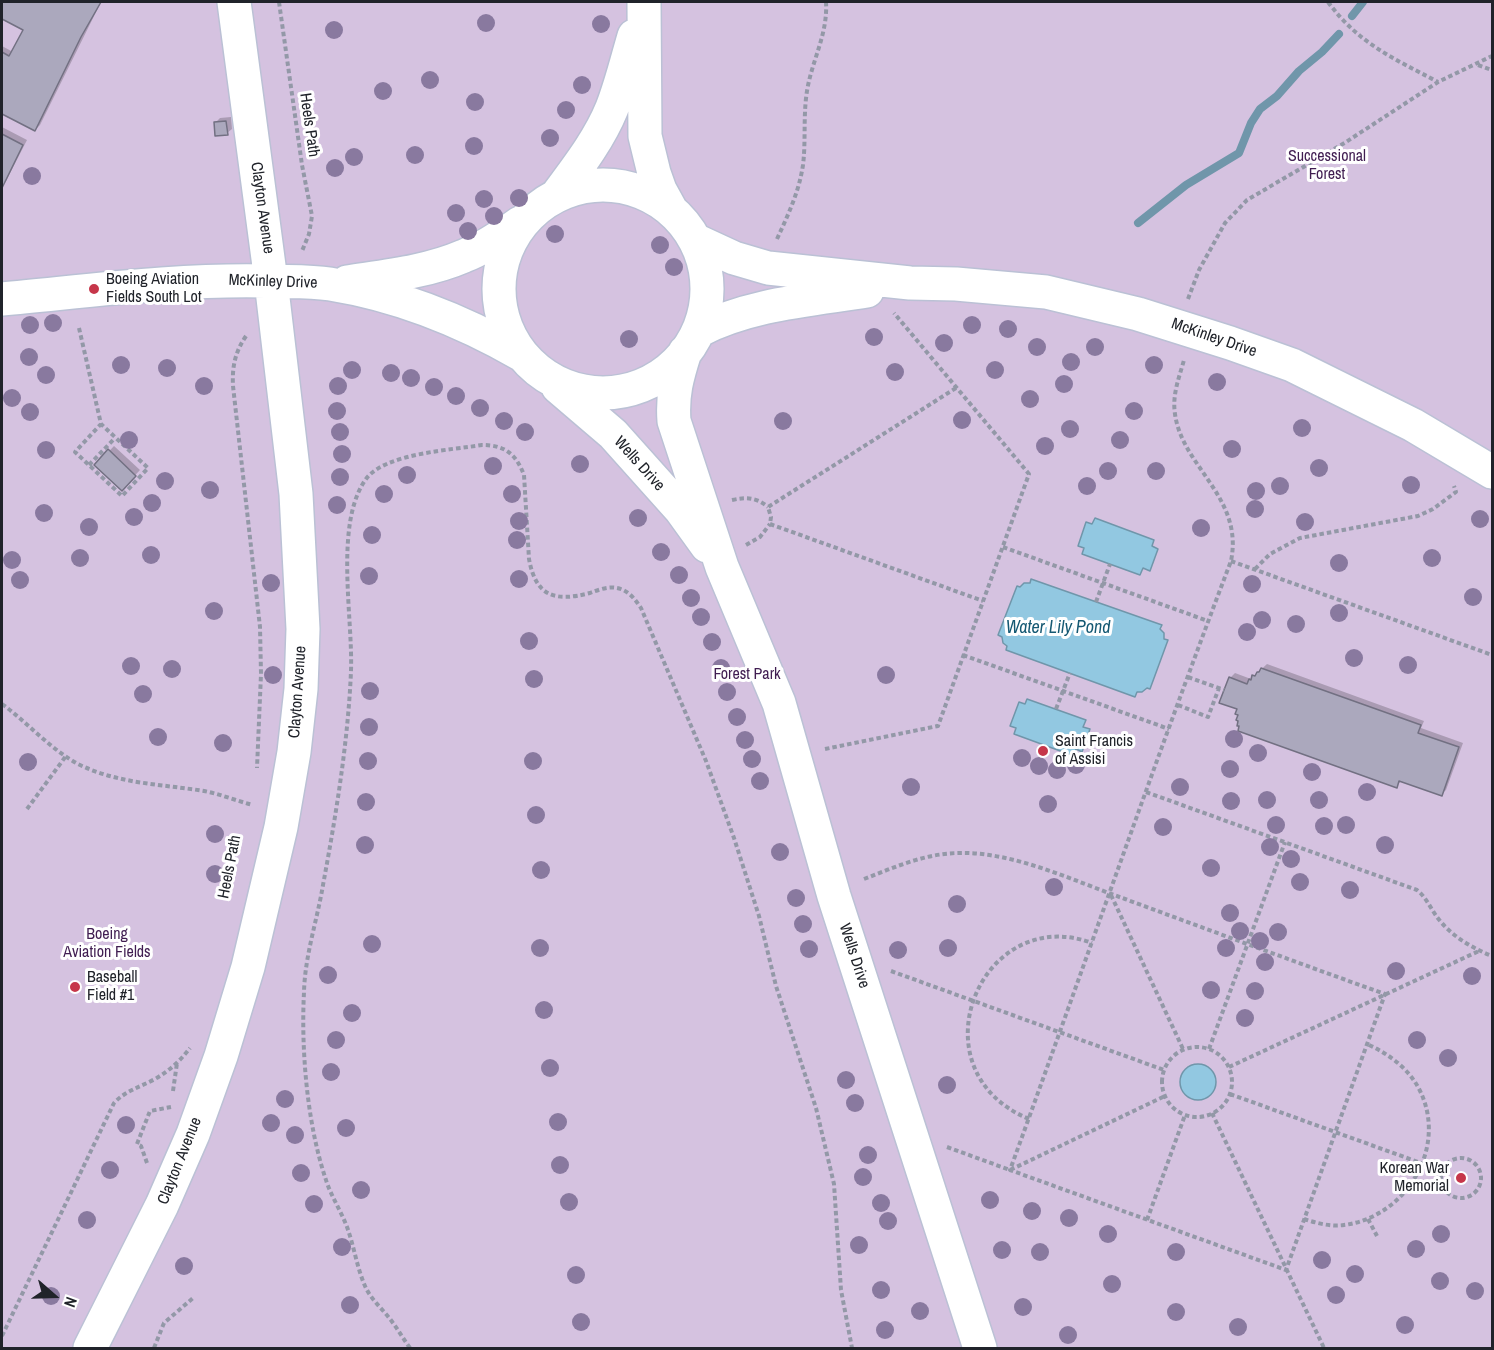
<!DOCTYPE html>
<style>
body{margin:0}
#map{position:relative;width:1494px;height:1350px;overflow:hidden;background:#e3eafe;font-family:"Archivo Narrow",sans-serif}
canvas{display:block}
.frame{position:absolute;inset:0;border:3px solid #20232a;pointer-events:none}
.north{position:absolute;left:24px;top:1266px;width:60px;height:60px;-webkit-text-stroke:4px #fff;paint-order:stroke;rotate:110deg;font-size:16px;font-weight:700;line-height:24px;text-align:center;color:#20232a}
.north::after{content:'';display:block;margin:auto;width:21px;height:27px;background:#20232a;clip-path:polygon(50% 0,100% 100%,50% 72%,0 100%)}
</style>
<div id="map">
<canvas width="1494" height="1350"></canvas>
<div class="frame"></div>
<div class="north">N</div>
</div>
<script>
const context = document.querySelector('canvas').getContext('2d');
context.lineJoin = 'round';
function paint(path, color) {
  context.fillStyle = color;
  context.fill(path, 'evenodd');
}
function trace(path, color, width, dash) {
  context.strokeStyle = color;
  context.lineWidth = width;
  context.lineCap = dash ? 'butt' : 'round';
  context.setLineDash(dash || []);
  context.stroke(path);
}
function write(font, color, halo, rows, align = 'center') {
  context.font = font + ' "Archivo Narrow",sans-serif';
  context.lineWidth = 6;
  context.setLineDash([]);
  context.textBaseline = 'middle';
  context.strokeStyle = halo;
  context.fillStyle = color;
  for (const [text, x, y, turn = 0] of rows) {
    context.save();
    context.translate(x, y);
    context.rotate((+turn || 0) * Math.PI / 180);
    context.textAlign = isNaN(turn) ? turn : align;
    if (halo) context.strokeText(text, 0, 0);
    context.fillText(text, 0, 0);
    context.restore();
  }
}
paint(new Path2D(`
 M2,2H1492V1348H2Z`), '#d5c2e0');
const water = new Path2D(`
 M1095,518L1154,540L1152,546L1158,549L1150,571L1143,568L1140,575L1082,554L1084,548L1078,546L1086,522L1092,524Z
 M1031,579L1162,625L1160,629L1164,633V639L1168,640L1150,689L1147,688L1142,692H1137L1135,697L1006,650L1007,646L1003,643L1002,637L998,635L1017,586L1020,587L1024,583H1030Z
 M1027,699L1086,720L1083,727L1090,729L1082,752L1076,749L1074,756L1014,734L1016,728L1010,726L1019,702L1025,704Z
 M1180 1082a18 18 0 1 1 36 0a18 18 0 1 1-36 0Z`);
paint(water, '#92c8e1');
trace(water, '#7096aa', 1.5);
paint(new Path2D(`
 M2,2H101L40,125L35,130L2,112V46L13,52L25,29L2,17Z
 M231,117L232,129L227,133L215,123L220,118Z
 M2,127L27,140L6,181L2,186Z
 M114,446L140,470L122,489L96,465Z
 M1267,664L1424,721L1421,728L1463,743L1446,790L1441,794L1402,780L1396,786L1240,714L1230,678L1235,673L1251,679Z`), '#0003');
trace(new Path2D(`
 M1352,16L1363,2
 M1138,223L1186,185L1239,153L1251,123L1260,109L1277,96L1299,71L1322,52L1339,34`), '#7096aa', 8);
const building = new Path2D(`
 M2,2H101L81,37L35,131L2,114V52L9,56L23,30L2,19Z
 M226,121L228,135L215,136L214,122Z
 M2,134L23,145L2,188Z
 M108,449L136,476L122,491L94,465Z
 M1261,668L1421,725L1418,733L1459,747L1442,796L1399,781L1397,788L1238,731L1239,726H1237L1238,721L1236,720L1238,715L1235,714L1237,709L1219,703L1229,677L1247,684L1249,679L1251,680L1252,675L1255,676L1257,672H1259Z`);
paint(building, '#aba8bd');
trace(building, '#727082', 1.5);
const minor = new Path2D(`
 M644,2L645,136L654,173L660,190L671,210
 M499 289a104 104 0 1 1 208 0a104 104 0 1 1-208 0Z
 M557,195C577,168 599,140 612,108C621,85 627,60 634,36
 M695,240L734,258L768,268L910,283L956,284L1046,292L1138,314L1230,343L1292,365L1413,425L1492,472
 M347,282C386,276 427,272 464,256C484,248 502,236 520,223
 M2,299C89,291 178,279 266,281C287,282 309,281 330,284C398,295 463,321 522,355
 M698,331C750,304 810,300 867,291
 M685,352C677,377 672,395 674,421L722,567L779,703L834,896L980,1348
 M558,387L613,434L681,510L707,546
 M90,1348L162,1205L193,1134L221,1056L248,967L281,827L294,752L301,689L303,629L296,494L271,281L234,2`);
trace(minor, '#bbc1d5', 36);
trace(new Path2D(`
 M279,2L302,165L312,216L309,234L302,251
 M1328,2C1359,44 1393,58 1438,82
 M1478,65L1492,70
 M777,239C788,215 799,192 803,165C806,141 803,116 807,91C812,60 828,34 826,2
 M1188,299L1199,270L1225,223L1247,200L1346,142L1438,82L1492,56
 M79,328L101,424L148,468L122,496L75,452L101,424
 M246,336C235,352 232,367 233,386L260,627L261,674L257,768
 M956,388L768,507L771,517L770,524L983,601
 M89,465L115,438
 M732,500C746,497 756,497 768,507
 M746,545L760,537L770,524
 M1003,547L1208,621
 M1231,561L1492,655
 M1255,569L1270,554L1300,538L1418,516L1433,509L1456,492L1454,486
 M1096,602L1110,564
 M963,655L1169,729
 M1188,677L1224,690
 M2,704C28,723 49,748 78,764C118,784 161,784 204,791C220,794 237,801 253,805
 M1178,705L1208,717L1219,688
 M1056,709L1070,673
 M825,749L938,726L1029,474L894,313
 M1146,792L1417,890C1426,897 1431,909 1437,917C1451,936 1472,948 1492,956
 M27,809L66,756
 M864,879C895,867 926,853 960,853C1015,852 1074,881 1125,899C1212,931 1298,963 1385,994L1286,1270L1010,1170C1084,967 1154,763 1231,561C1244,497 1182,467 1175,414C1172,395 1179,378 1184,360
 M1111,895L1183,1049
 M891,971L1164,1070
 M1162 1082a35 35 0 1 1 70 0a35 35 0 1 1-70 0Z
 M1209,1049L1285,842
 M1229,1067L1479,951
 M173,1091L177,1063
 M1230,1094L1443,1171
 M1212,1113L1324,1348
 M1029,1119C911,1070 981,902 1092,943
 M947,1147L1010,1170L1165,1096
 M1441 1178a20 20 0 1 1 40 0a20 20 0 1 1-40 0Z
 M147,1163L141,1146L137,1144L150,1111L171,1107
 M1304,1219C1316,1223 1331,1227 1344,1225C1407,1217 1450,1145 1418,1087C1407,1067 1387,1053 1367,1044
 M1368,1219L1377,1236
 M1147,1220L1185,1115
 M2,1336L114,1103C125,1091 140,1087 155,1079C169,1071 180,1061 190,1048
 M154,1348L164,1323L193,1298
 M410,1348C404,1340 399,1331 393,1323C384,1310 371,1300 365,1286C357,1268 354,1246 347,1227C341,1211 331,1196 326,1180C307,1124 301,1050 304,992C305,955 317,921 323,885C336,815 348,742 351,671C353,617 334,523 366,479C385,453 452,450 482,445C505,445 516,454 524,475L529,559C536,597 555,602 590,593C598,590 608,586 617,588C628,590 635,599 641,608L706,761L734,838L759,916L776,986L816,1108L834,1184L841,1290L852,1348`), '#9398a7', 4, [4.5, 3]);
trace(minor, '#fff', 33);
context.fillStyle = '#89799f';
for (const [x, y] of [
 [486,23],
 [601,24],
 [334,30],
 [430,80],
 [582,85],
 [383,91],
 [475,102],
 [566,110],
 [550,138],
 [474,146],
 [415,155],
 [354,157],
 [335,168],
 [32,176],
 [519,198],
 [484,199],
 [456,213],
 [494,216],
 [468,231],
 [555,234],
 [660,245],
 [674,267],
 [53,323],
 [30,325],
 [972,325],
 [1008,329],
 [874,337],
 [629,339],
 [944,343],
 [1037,347],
 [1095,347],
 [29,357],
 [1071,362],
 [121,365],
 [1154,365],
 [167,368],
 [352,370],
 [995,370],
 [895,372],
 [391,373],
 [46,375],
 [411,378],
 [1217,382],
 [1064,384],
 [204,386],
 [338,386],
 [434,387],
 [456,396],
 [12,398],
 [1030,399],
 [480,408],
 [337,411],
 [1134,411],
 [30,412],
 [962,420],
 [504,421],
 [783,421],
 [1302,428],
 [1070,429],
 [340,432],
 [525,432],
 [129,440],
 [1120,440],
 [1045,446],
 [1232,449],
 [46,450],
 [342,454],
 [580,464],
 [493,466],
 [1319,468],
 [1108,471],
 [1156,471],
 [407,475],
 [340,477],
 [165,481],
 [1411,485],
 [1087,486],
 [1280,486],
 [210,490],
 [1256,491],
 [384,494],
 [512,494],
 [152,503],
 [337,505],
 [1255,509],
 [44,513],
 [134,517],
 [638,518],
 [1480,519],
 [519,521],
 [1305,522],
 [89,527],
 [1201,528],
 [372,535],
 [517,540],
 [661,552],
 [151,555],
 [80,558],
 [1432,558],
 [12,560],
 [1339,563],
 [679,575],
 [369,576],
 [519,579],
 [20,580],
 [271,583],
 [1252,584],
 [1473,597],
 [691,598],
 [214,611],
 [1339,613],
 [701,617],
 [1262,620],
 [1296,624],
 [1247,632],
 [529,641],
 [712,642],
 [1354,658],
 [1408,665],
 [131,666],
 [721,668],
 [172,669],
 [273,675],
 [886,675],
 [534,679],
 [370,691],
 [727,692],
 [143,694],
 [737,717],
 [369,727],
 [158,737],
 [1234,739],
 [745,740],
 [223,743],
 [1258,753],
 [1022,758],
 [752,759],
 [368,761],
 [533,761],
 [28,762],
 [1076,765],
 [1039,766],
 [1230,769],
 [1057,770],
 [1312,772],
 [760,781],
 [911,787],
 [1180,787],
 [1367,792],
 [1267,800],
 [1319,800],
 [1231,801],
 [366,802],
 [1048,804],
 [536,815],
 [1276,825],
 [1346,825],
 [1324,826],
 [1163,827],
 [215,834],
 [365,845],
 [1385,845],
 [1270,847],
 [780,852],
 [1291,859],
 [1211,868],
 [541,870],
 [215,874],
 [1300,882],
 [1054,887],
 [1350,890],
 [796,898],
 [957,904],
 [1230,913],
 [803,924],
 [1240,931],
 [1278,932],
 [1260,941],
 [372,944],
 [540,948],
 [948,948],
 [1226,948],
 [809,949],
 [898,950],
 [1265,962],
 [1396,971],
 [328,975],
 [1472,976],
 [1211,990],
 [1255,991],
 [544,1010],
 [352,1013],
 [1245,1018],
 [336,1040],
 [1417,1040],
 [1448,1058],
 [550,1068],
 [331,1072],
 [846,1080],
 [947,1085],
 [285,1099],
 [855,1103],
 [558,1122],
 [271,1123],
 [126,1125],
 [346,1128],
 [295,1135],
 [868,1155],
 [560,1165],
 [110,1170],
 [301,1173],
 [863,1177],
 [361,1190],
 [990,1200],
 [569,1202],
 [881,1203],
 [314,1204],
 [1032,1211],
 [1069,1218],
 [87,1220],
 [888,1221],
 [1108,1234],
 [1441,1234],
 [859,1245],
 [342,1247],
 [1416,1249],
 [1002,1250],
 [1040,1252],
 [1176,1252],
 [1322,1260],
 [184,1266],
 [1355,1274],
 [576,1275],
 [1440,1281],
 [1112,1284],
 [881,1290],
 [1475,1291],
 [1336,1295],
 [51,1296],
 [350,1305],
 [1023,1307],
 [920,1311],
 [1176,1312],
 [581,1322],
 [1405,1325],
 [1238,1327],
 [885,1330],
 [1068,1335]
]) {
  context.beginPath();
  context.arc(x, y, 9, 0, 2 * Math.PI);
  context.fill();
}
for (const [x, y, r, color] of [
 [94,289,6,"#c6364a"],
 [1043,751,6,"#c6364a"],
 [75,987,6,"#c6364a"],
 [1461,1178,6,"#c6364a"]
]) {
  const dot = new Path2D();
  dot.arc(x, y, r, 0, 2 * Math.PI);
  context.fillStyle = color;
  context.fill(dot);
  trace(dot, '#fff', 2);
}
write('16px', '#20232a', '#fff', [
 ["Heels Path",309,125,82],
 ["Clayton Avenue",262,208,82],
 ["McKinley Drive",273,282,2],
 ["McKinley Drive",1214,338,19],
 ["Wells Drive",639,464,48],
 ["Clayton Avenue",298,692,-86],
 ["Heels Path",230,867,-79],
 ["Wells Drive",854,956,72],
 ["Clayton Avenue",180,1161,-68]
]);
write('16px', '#401d51', '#fff', [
 ["Successional",1327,157],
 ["Forest",1327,175],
 ["Forest Park",747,675],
 ["Boeing",107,935],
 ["Aviation Fields",107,953]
]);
write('16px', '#20232a', '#fff', [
 ["Boeing Aviation",106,280],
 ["Fields South Lot",106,298],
 ["Saint Francis",1055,742],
 ["of Assisi",1055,760],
 ["Baseball",87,978],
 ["Field #1",87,996],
 ["Korean War",1449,1169,"right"],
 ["Memorial",1449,1187,"right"]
], 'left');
write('italic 18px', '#155973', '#fff', [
 ["Water Lily Pond",1058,628]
]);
</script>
